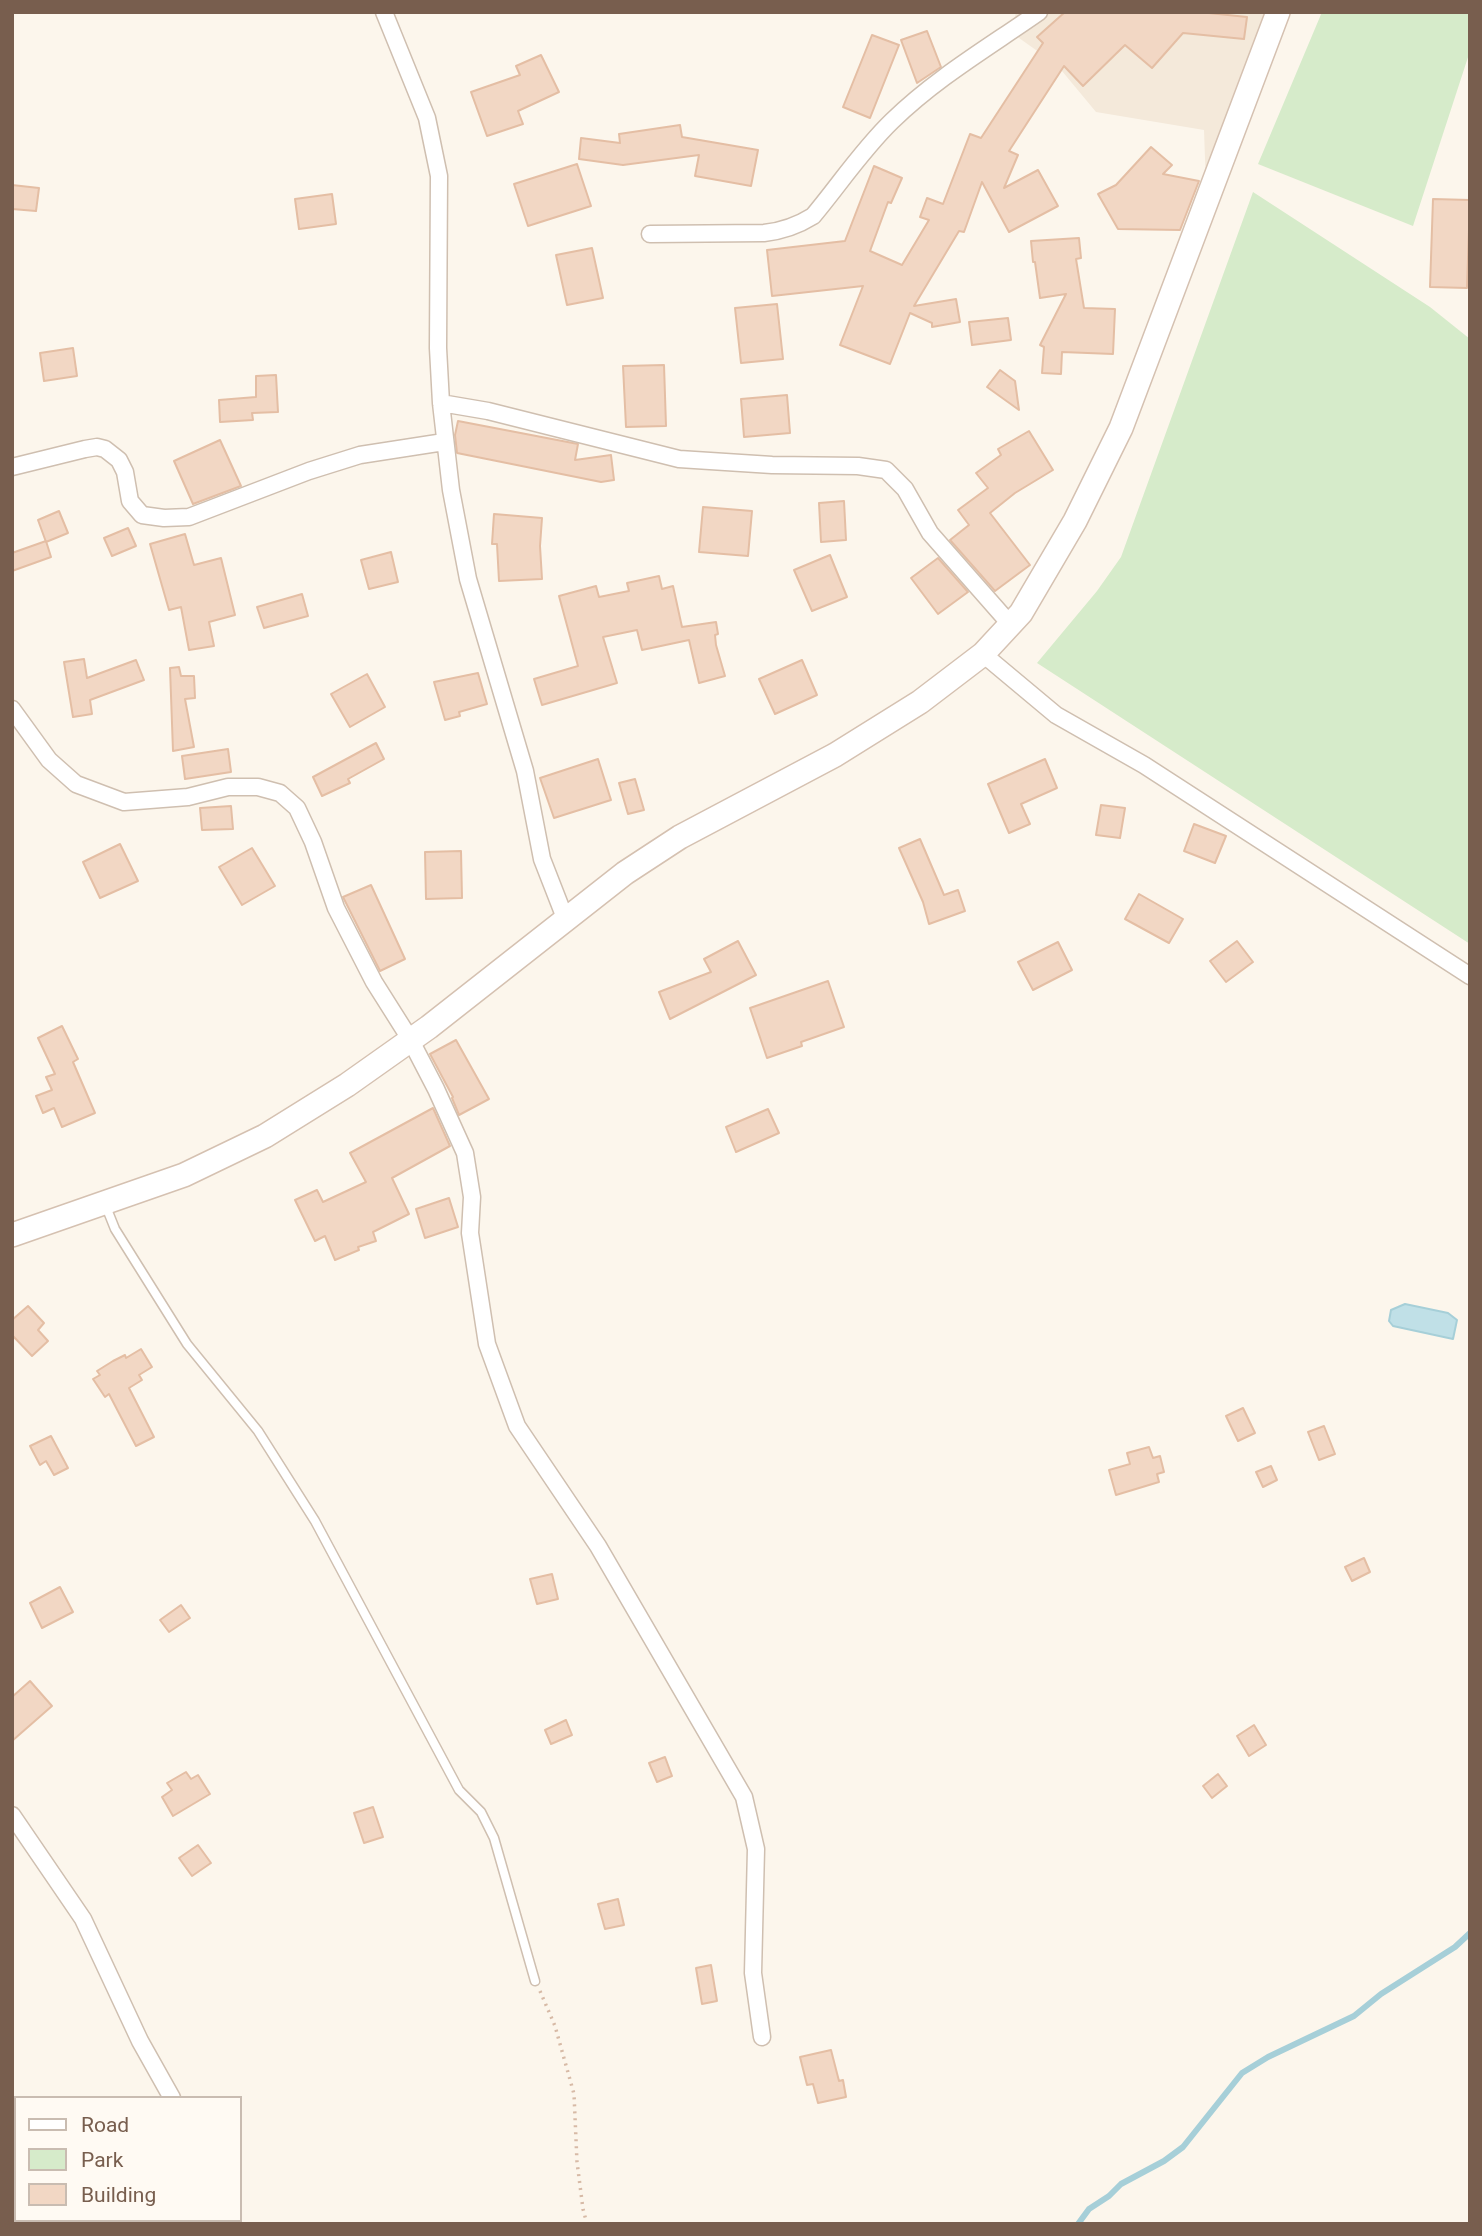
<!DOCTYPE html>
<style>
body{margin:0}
#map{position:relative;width:1482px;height:2236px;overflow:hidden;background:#fcf6ec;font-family:Roboto,sans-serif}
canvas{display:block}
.frame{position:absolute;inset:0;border:14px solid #785e4e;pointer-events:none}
.legend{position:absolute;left:14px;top:2096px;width:228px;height:126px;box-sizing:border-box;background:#fffaf3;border:2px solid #c9bcb1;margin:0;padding:9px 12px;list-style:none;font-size:21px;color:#785e4e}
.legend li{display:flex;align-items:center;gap:14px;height:35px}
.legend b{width:35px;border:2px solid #c9bcb1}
</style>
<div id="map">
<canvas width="1482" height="2236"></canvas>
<div class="frame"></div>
<ul class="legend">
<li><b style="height:9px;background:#fff"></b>Road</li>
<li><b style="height:19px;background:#d6ebca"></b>Park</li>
<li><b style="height:19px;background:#f2d7c4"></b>Building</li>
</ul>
</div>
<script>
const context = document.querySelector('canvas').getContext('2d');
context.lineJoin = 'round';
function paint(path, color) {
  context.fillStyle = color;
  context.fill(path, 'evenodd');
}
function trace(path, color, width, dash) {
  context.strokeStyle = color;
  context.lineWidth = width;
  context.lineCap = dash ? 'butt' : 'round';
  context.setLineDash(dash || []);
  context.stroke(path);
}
paint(new Path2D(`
 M1016,12H1280L1206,187L1204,130L1096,112L1057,65L1012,33Z`), '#f4e9da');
paint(new Path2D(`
 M1322,12H1470V51L1413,226L1258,164Z
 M1253,192L1430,307L1470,339V944L1037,663L1097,591L1121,557Z`), '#d6ebca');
const water = new Path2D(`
 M1405,1304L1448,1313L1457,1320L1453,1339L1393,1326L1389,1321L1391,1310Z`);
paint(water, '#c0e0e7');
trace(water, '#a6cfd8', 2);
trace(new Path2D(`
 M1078,2224L1089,2209L1109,2196L1121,2184L1164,2161L1183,2147L1242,2073L1268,2057L1354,2016L1381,1994L1455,1947L1470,1933`), '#a6cfd8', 6);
const building = new Path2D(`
 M1065,12H1199L1247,17L1244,39L1183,33L1152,68L1125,45L1083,86L1064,66L1009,151L1018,155L1004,188L1038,170L1058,206L1009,232L982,182L964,232L959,231L914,306L956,299L960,322L932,327V323L910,313L890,364L840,345L863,286L772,296L767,250L845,241L874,166L902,178L891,203L888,202L870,251L902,265L929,220L920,217L927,198L943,204L970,134L981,138L1043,43L1037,37Z
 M927,31L941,67L917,83L901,40Z
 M872,35L899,45L870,118L843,107Z
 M541,55L559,92L518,111L523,124L487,136L471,92L520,75L516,66Z
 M680,125L682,137L758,150L751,186L695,176L699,155L623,165L579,159L581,138L620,143L619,134Z
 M1151,147L1172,165L1163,174L1199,181L1180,230L1118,229L1098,194L1116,185Z
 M577,164L591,206L528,226L514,184Z
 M12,185L39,188L36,211L12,209Z
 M332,194L336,224L299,229L295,199Z
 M1433,199L1470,200L1467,288L1430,287Z
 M1079,238L1081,258L1076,259L1084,308L1115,309L1113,354L1062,352L1061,374L1042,373L1044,347L1040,345L1066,294L1040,298L1035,262H1033L1031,241Z
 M592,248L603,298L567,305L556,255Z
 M777,304L783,359L741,363L735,308Z
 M1008,318L1011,340L972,345L969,322Z
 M73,348L77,376L44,381L40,353Z
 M664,365L666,426L626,427L623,366Z
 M1000,370L1015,381L1019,410L987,387Z
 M276,375L278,412L252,413L253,420L220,422L219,400L256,397V376Z
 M787,395L790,433L744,437L741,399Z
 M458,421L578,444L575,460L611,455L614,480L601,482L457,453L455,435Z
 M1029,431L1053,470L1015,493L990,513L1030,565L995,591L950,540L969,525L958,510L988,488L976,473L1001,455L998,449Z
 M220,440L241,486L193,504L174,461Z
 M844,501L846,540L821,542L819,503Z
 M703,507L752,511L748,556L699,552Z
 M59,511L68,533L46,542L38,520Z
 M494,514L542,518L540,546L542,579L499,581L497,544H492Z
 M128,528L136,546L112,556L104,538Z
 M185,534L194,565L221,558L235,615L209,622L214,646L189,650L181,607L169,610L150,544Z
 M46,541L51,557L12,571V553Z
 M391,552L398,582L369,589L361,560Z
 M830,555L847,597L812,611L794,570Z
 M938,558L968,592L938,614L911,578Z
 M659,576L662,589L673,586L682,627L716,622L718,634L715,635L716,645L725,676L699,683L689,640L642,650L637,630L603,637L617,683L542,705L534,679L578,666L559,596L596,586L599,597L629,591L627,583Z
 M302,594L308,616L264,628L257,607Z
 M84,659L87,678L136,660L144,680L90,700L92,714L73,717L64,662Z
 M802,660L817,695L775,714L759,679Z
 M179,667L181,676H194L195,698L185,699L194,747L173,751L170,668Z
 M478,673L487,704L459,712L460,716L445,720L434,682Z
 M367,674L385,707L350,727L331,694Z
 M376,743L384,759L348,779L350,783L322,796L313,777Z
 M228,749L231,772L185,779L182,756Z
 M598,759L611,800L554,818L540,778Z
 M1045,759L1057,788L1021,804L1030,824L1009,833L988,784Z
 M635,779L644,810L628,814L619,783Z
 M1101,805L1125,808L1120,838L1096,835Z
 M231,806L233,829L202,830L200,808Z
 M1194,824L1226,836L1215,863L1184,851Z
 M920,839L944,895L958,890L965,911L929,924L923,902L899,848Z
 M120,844L138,881L100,898L83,862Z
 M252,848L275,886L242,905L219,867Z
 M461,851L462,898L426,899L425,852Z
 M371,885L405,959L380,971L343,897Z
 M1139,894L1183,919L1169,943L1125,919Z
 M738,941L756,975L670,1019L659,992L711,972L704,959Z
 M1237,941L1253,962L1226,982L1210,961Z
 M1058,942L1072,970L1033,990L1018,962Z
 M828,981L844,1027L801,1042L802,1046L767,1058L750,1008Z
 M62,1026L78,1059L73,1062L95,1113L62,1127L54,1108L43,1113L36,1096L52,1090L46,1077L55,1074L38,1038Z
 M456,1040L489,1099L459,1115L452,1098L453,1097L430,1054Z
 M433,1108L450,1146L392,1178L409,1214L373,1232L376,1241L358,1247L359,1250L335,1260L325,1236L315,1241L295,1200L317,1190L323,1202L366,1182L350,1153Z
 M768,1109L779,1133L736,1152L726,1127Z
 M449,1198L458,1227L425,1238L416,1209Z
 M28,1306L44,1323L38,1330L48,1341L32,1356L12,1335V1320Z
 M141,1349L152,1367L139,1375L142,1380L129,1388L154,1437L136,1446L109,1394L105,1397L93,1379L100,1375L97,1371L113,1361L125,1355L126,1358Z
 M1243,1408L1255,1433L1238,1441L1226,1416Z
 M1324,1426L1335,1454L1319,1460L1308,1432Z
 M51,1436L68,1468L54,1475L46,1461L40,1465L30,1446Z
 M1149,1447L1153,1458L1160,1456L1164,1472L1157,1474L1159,1482L1116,1495L1109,1470L1130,1464L1127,1453Z
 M1271,1466L1277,1480L1263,1487L1256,1472Z
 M1364,1558L1370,1572L1352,1581L1345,1567Z
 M552,1574L558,1599L537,1604L530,1579Z
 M60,1587L73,1612L42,1628L30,1603Z
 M181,1605L190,1618L169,1632L160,1620Z
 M30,1681L52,1706L12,1741V1697Z
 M566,1720L572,1735L551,1744L545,1730Z
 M1254,1725L1266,1745L1249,1756L1237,1736Z
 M665,1757L672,1776L657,1782L649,1763Z
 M186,1772L191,1779L198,1775L210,1794L173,1816L162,1797L172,1790L167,1783Z
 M1218,1774L1227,1786L1212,1798L1203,1786Z
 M373,1807L383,1837L364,1843L354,1813Z
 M198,1845L211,1863L192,1876L179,1858Z
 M618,1899L624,1925L605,1929L598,1904Z
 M711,1965L717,2001L702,2004L696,1968Z
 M831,2050L839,2081L843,2080L846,2097L818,2103L813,2084L807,2085L800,2057Z`);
paint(building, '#f2d7c4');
trace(building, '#e4bea4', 2);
const lane = new Path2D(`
 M105,1204L115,1229L187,1344L258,1431L315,1521L459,1790L481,1812L494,1838L535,1981
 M12,2221L15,2224`);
const street = new Path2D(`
 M384,12L427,118L439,176L438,348L441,403L451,490L468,579L525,771L542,859L565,918
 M650,234L764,233C783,231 797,226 813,216C839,185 862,150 892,121C936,78 989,47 1039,12
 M441,403L488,411L679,459L772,465L858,466L886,470L905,489L930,533L1010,624
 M12,467L85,449L97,447L105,449L119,460L125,472L130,501L142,515L164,518L189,517L309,471L360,455L444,442
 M983,654L1056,715L1144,765L1470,976
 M12,709L49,760L76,784L124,802L188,797L228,787H258L280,793L297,808L313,842L336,908L374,982L410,1039L436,1089L465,1153L472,1197L470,1233L487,1344L517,1426L598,1546L744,1797L756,1849L753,1973L762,2037
 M12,1815L83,1919L140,2041L172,2098`);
const secondary = new Path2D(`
 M12,1235L184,1175L265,1136L347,1085L429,1027L625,873L680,837L835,755L920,702L983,654L1021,613L1075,521L1121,428L1278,12`);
trace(lane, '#cfbfb0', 11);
trace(street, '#cfbfb0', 19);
trace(secondary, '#d5c1b1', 26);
trace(new Path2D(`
 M540,1991L555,2026L574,2094L577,2162L583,2209L587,2224`), '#d7baa6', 3.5, [2, 5]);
trace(lane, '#fff', 8);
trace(street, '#fff', 16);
trace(secondary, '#fff', 23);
</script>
